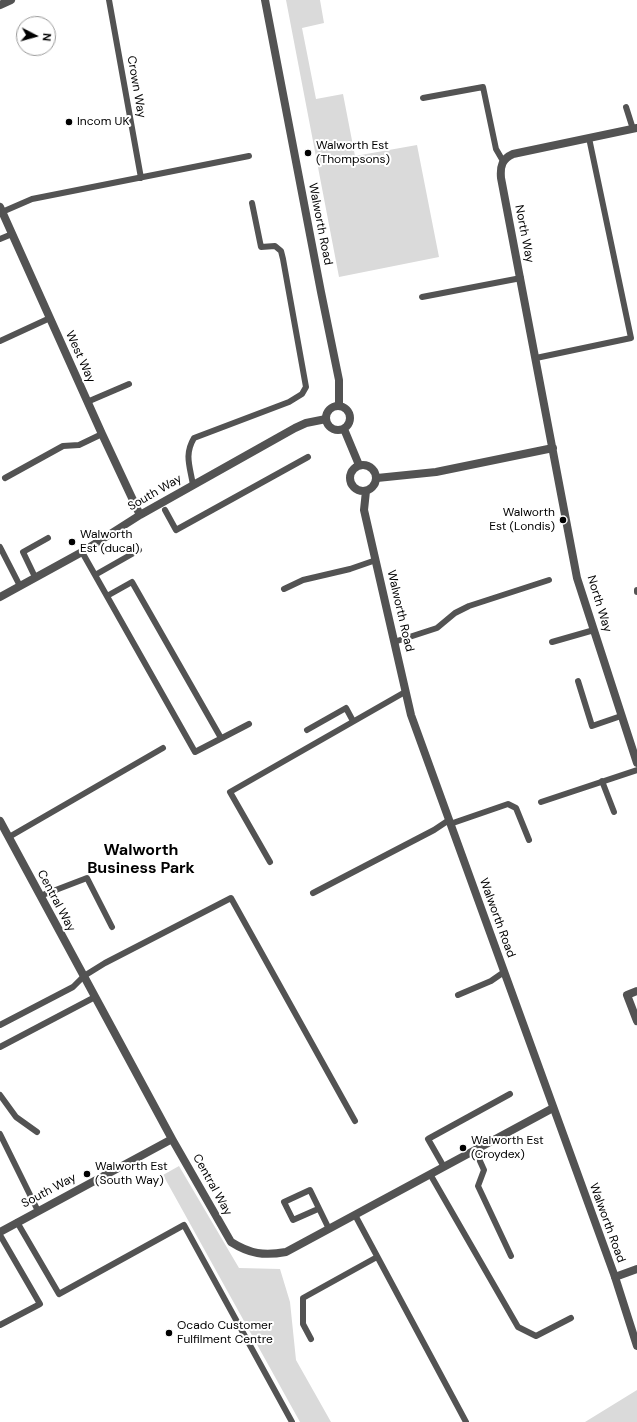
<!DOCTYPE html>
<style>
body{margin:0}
#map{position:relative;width:637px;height:1422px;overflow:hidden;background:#fff;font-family:"DM Sans",sans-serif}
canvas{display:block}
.north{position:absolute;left:16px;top:16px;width:40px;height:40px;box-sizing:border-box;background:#fff;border:1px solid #999;border-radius:50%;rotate:96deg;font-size:11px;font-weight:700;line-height:16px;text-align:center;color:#000}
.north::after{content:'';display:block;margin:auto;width:14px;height:18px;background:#000;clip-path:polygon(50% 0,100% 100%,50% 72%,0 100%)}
</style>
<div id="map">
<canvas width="637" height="1422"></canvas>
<div class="north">N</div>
</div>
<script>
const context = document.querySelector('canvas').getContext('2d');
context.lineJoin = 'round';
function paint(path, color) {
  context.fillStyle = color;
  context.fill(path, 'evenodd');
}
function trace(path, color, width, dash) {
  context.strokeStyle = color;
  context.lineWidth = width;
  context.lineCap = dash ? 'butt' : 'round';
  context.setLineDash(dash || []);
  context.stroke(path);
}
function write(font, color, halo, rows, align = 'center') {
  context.font = font + ' "DM Sans",sans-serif';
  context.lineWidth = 4;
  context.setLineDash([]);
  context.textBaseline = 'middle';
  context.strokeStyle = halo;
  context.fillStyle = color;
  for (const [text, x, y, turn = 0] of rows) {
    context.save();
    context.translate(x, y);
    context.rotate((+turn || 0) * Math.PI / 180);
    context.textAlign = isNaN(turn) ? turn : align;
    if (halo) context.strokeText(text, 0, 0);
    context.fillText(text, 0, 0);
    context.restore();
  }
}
paint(new Path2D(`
 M286,0H320L324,23L302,28L316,99L343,94L355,156L417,145L439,257L339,277Z
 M179,1166L239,1268L280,1269L290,1302L296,1360L331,1422H300L163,1175Z
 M637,1390V1422H585Z`), '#dadada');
trace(new Path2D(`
 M109,0L141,178
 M423,98L483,87L496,149L503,161
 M626,107L633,129
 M2,212L32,199L249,156
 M0,239L12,234
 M422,297L521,278
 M0,341L50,318
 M536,358L631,338L589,138
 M87,402L129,384
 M5,478L63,446L79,445L102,434
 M193,485C190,466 184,455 194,438L289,402L302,394L306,387L283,259L281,251L275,246L261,247L252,203
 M165,510L176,530L308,457
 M0,547L20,586
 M82,552L95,575L139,550
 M95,575L195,752L249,724
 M35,577L23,552L48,538
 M284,589L303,580L350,569L376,560
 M637,590V592
 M107,596L132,582L221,738
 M394,642L437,628L455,613L469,606L549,580
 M552,642L594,630
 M578,681L592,726L621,716
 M307,730L346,708L353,721
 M602,781L614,812
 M541,802L637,770
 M450,824L508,804L516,808L529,840
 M9,837L163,748
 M270,862L230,792L405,692
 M313,893L434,830L449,820
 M40,896L87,878L112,927
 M458,995L491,981L504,972
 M0,1025L73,987L84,976L105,963L231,898L355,1121
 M0,1047L95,997
 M0,1095L16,1117L37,1132
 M0,1134L38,1211
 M475,1150L484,1170L478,1186L511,1256
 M444,1167L428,1139L510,1094
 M430,1174L518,1327L536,1336L571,1318
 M318,1209L293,1220L284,1202L310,1190L329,1229
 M355,1215L466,1422
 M17,1222L59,1294L184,1225L292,1422
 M0,1235L40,1304L0,1325
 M311,1339L303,1324V1298L377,1257`), '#535353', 6);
trace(new Path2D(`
 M0,5L11,0
 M637,128L513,154C502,159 500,166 501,178L577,578L637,763
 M0,207L102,434L140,515
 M377,478L436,472L553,448
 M0,597L82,552L140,515L295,428L306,423L326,419
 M0,821L172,1139L231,1242C250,1254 264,1256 286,1252L553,1108
 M637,991L627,995L637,1021
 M0,1232L172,1139
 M615,1277L637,1269`), '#535353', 8);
trace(new Path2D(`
 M265,0L321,292L339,380V406
 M326 418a12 12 0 1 1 24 0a12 12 0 1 1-24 0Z
 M344,429L359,465
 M350 478a13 13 0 1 1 26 0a13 13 0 1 1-26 0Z
 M366,491L364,510L411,715L615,1277L637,1346`), '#535353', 8);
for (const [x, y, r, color] of [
 [69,122,4,"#000"],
 [308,153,4,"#000"],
 [563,520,4,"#000"],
 [72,542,4,"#000"],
 [463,1148,4,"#000"],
 [87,1174,4,"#000"],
 [169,1333,4,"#000"]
]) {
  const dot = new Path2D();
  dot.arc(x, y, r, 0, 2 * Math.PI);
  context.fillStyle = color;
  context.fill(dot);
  trace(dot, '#fff', 1.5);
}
write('12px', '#000', '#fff', [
 ["Crown Way",136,87,80],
 ["Walworth Road",320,224,79],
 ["North Way",524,234,79],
 ["West Way",80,357,66],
 ["South Way",155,493,-30],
 ["North Way",599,604,73],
 ["Walworth Road",400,611,77],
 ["Central Way",56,901,62],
 ["Walworth Road",497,918,70],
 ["Central Way",212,1185,61],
 ["South Way",49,1191,-28],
 ["Walworth Road",607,1223,70]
]);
write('12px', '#000', '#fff', [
 ["Incom UK",77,122],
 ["Walworth Est",316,146],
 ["(Thompsons)",316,160],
 ["Walworth",555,513,"right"],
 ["Est (Londis)",555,527,"right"],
 ["Walworth",80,535],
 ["Est (ducal)",80,549],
 ["Walworth Est",471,1141],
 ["(Croydex)",471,1155],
 ["Walworth Est",95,1167],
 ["(South Way)",95,1181],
 ["Ocado Customer",177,1326],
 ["Fulfilment Centre",177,1340]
], 'left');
write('bold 16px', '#000', '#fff', [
 ["Walworth",141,851],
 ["Business Park",141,869]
]);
</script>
